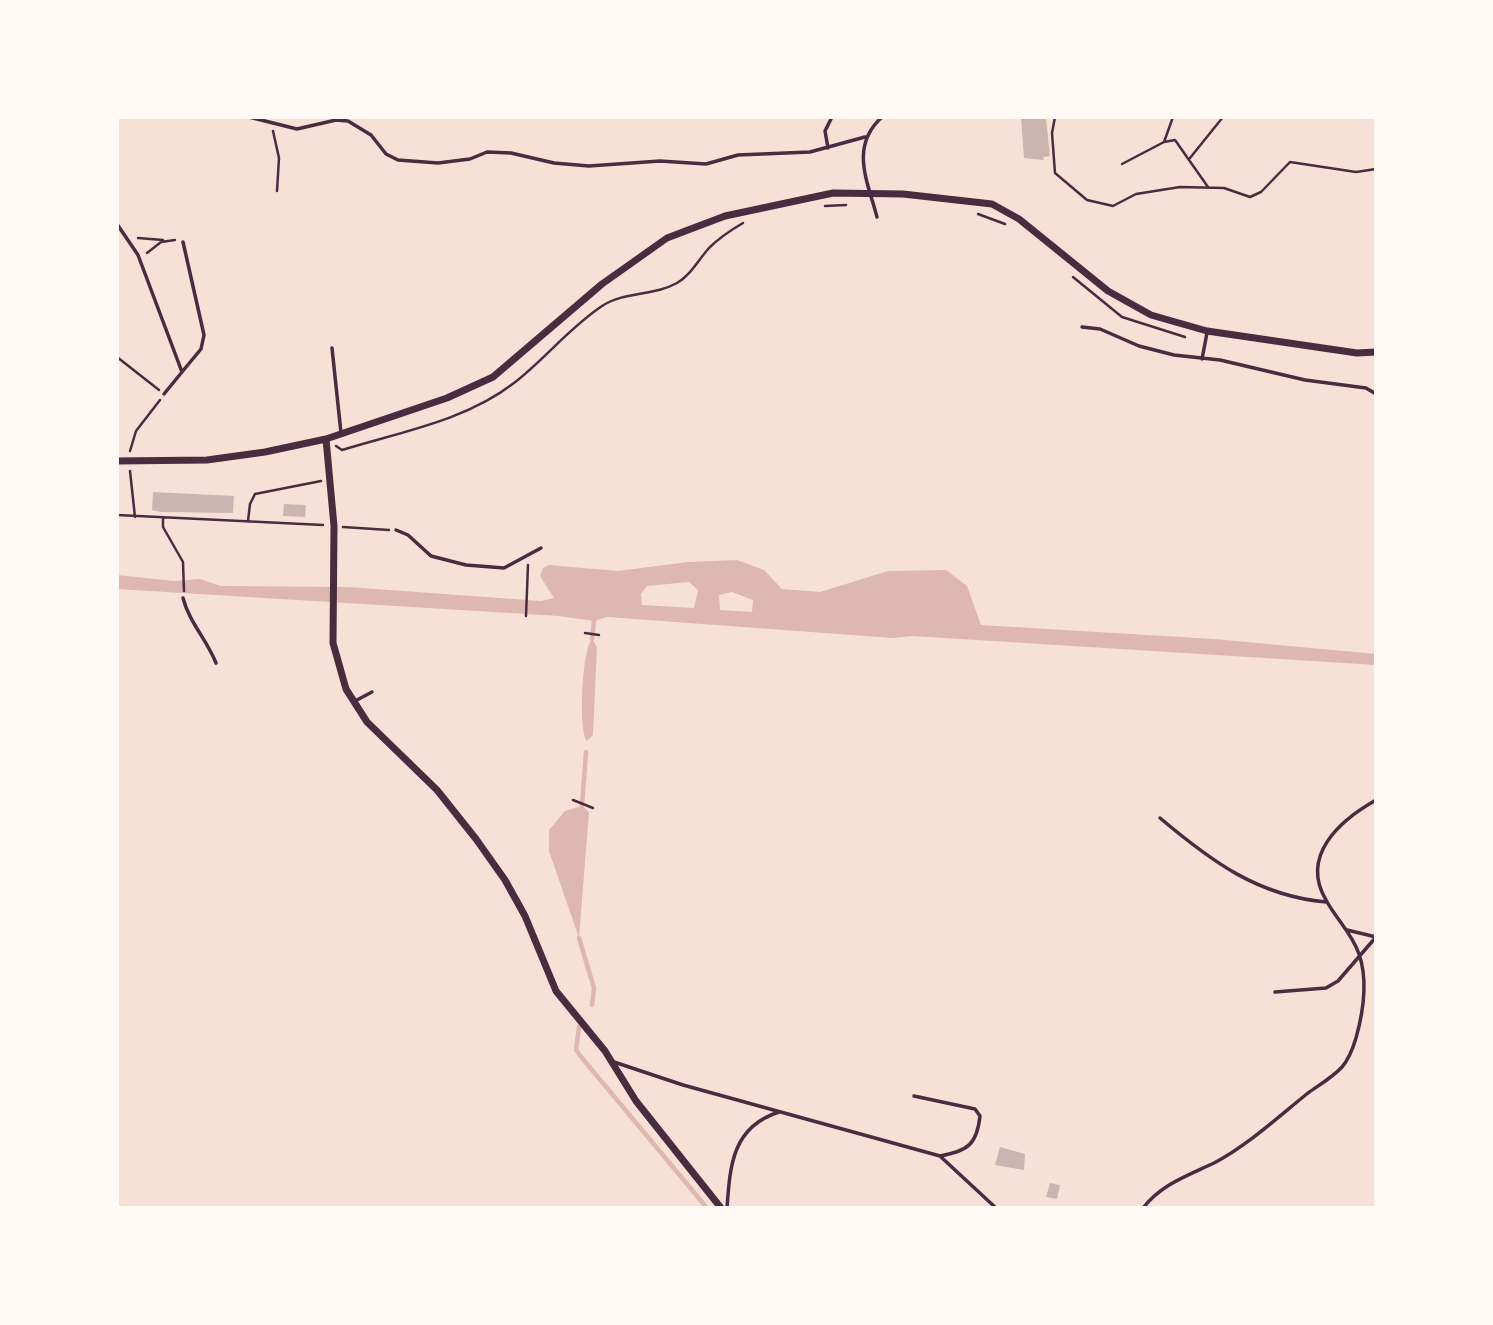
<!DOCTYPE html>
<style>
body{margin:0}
#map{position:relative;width:1493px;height:1325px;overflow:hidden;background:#f7e1d7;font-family:"Open Sans",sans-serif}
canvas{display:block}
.frame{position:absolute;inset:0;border:119px solid #fffaf5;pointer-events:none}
</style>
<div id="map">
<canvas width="1493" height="1325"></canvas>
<div class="frame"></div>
</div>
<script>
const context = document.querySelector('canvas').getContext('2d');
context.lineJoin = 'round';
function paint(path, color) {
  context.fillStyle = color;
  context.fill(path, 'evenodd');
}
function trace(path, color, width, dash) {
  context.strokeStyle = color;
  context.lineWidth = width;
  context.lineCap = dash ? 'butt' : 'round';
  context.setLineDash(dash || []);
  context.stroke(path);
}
paint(new Path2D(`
 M737,560L764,570L782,589L820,592L888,571L946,570L967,586L981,625L1214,639L1376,654V665L913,636L893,638L607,617L594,621L559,616L117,589V575L175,581L200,579L221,586L348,587L541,601L554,598L540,576L543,568L549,565L618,571L688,562ZM689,582L698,590L694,608L642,605L641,594L647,586ZM732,592L753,600L752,612L720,610L719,595Z
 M592,639L597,647L593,735L587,741C578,730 582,649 592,639Z
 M582,806L589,812L579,938L549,851V830L565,811Z`), '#dcb8b0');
trace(new Path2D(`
 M592,639L594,621
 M582,806L586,752
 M579,938L594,988L592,1005
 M579,1027L576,1050L582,1058L707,1208`), '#dcb8b0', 4.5);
paint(new Path2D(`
 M1021,117L1046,118L1050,156L1043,157L1044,160L1024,158Z
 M153,492L234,496L233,513L161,512L152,510Z
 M284,504L306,505L305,517L283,516Z
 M1000,1147L1025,1154L1024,1170L995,1165Z
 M1050,1183L1060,1185L1057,1199L1046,1197Z`), '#ccb4b1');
trace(new Path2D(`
 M1055,117L1052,133L1055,173L1087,200L1113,206L1136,194L1180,187L1224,188L1250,197L1261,192L1290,162L1356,172L1376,169
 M273,131L279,158L277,191
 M1164,142L1173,117
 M1190,158L1223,117
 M1122,164L1164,142L1175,140L1208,187
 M825,206L846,205
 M978,214L1005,224
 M138,238L163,240
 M147,253L161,242L175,240
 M1073,277L1122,317L1185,337
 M117,357L159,390
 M336,446L342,450C400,432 465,421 514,383C545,359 569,328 602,306C625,291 654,296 677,283C691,275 699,259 709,248C719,238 731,230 743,223
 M130,451L136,431L160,400
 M130,471L135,517
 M117,515L323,525
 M163,518V527L183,562L184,591
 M248,521L250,504L255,494L321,481
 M343,527L389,530
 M526,616L528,565
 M585,633L599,635
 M573,800L593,808`), '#4a2c40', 2.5);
trace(new Path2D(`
 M249,117L297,129L336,120L348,121L371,135L386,154L398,160L438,163L470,159L487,152L511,153L554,163L589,166L660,161L706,164L738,155L810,152L865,137
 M828,148L825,131L832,117
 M877,217C868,182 849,147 882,117
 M117,224L138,255L182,372L164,394
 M1082,327L1100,329L1139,346L1174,355L1220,360L1305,380L1366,388L1376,394
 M332,348L341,433
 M1202,359L1207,333
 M182,372L201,349L204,335L183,242
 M396,530L408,535L431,556L466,565L504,568L541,548
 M183,598C189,622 207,640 216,663
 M355,701L372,692
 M1160,818C1211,861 1258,896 1326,902
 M1347,930L1376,937
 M1275,992L1326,988L1338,981L1376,937
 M614,1062L683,1085L940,1156C968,1151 977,1144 980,1116L975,1109L914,1096
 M941,1157L996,1208
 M727,1208C730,1166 732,1127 779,1112
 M1143,1208C1162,1184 1187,1176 1214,1163C1248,1145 1278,1117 1308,1093C1319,1085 1333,1077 1342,1067C1349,1059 1353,1048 1356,1038C1363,1013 1368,980 1359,954C1352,933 1336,919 1326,900C1300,856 1339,821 1376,800`), '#4a2c40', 3.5);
trace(new Path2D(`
 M326,439L334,526L333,643L346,689L367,722L437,790L476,839L505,880L525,916L556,991L605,1051L636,1101L721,1208
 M117,461L207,460L265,452L326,439L447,398L493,377L602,284L667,238L725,216L833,193L903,194L992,204L1019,219L1108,291L1151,315L1207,331L1357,353L1376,352`), '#4a2c40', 7);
</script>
